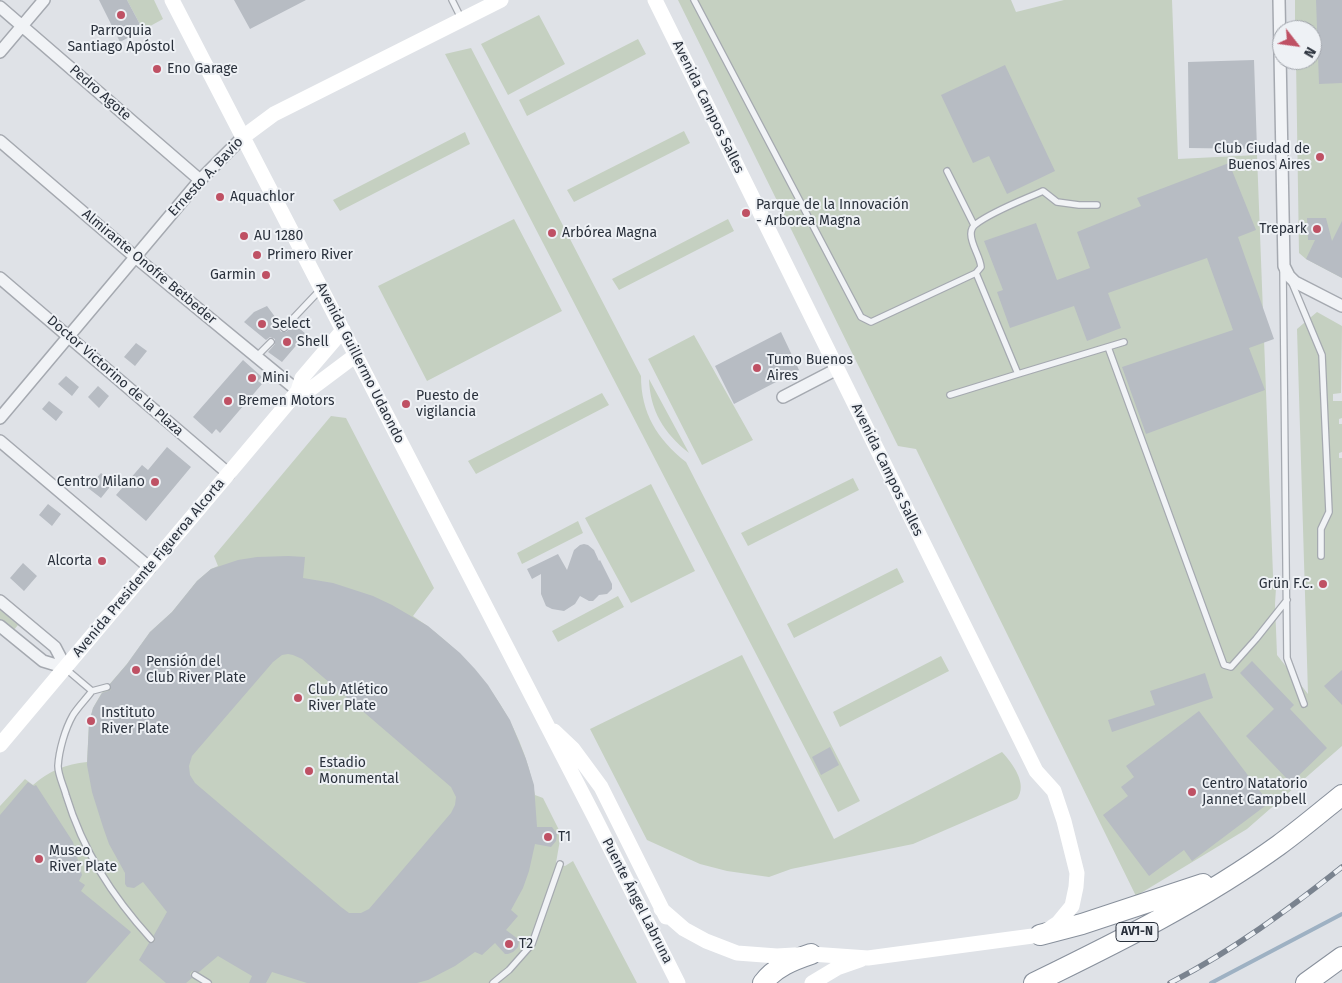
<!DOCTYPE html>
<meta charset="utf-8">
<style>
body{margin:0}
#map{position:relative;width:1342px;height:983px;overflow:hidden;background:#dfe2e7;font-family:"Fira Sans",sans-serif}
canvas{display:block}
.north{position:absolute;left:1272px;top:20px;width:50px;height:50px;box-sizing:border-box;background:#eef1f5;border:1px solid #a0a4ab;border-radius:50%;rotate:120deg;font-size:14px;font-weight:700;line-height:20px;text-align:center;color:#2a313c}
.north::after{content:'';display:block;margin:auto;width:18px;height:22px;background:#bf5164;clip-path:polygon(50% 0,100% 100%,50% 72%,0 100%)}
</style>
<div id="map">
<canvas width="1342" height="983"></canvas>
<div class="north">N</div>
</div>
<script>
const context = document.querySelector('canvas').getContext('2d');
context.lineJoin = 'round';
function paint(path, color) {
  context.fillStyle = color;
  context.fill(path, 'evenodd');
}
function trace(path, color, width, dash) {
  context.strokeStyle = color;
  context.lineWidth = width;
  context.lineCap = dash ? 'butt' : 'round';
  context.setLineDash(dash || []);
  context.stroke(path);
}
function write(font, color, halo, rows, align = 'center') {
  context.font = font + ' "Fira Sans",sans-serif';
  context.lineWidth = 4;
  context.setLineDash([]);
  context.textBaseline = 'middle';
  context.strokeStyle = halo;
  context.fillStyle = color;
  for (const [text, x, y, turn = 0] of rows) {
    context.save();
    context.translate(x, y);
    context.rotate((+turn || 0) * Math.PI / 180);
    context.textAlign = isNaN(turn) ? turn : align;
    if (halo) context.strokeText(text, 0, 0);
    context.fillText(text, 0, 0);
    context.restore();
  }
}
paint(new Path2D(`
 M127,0H154L163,19L143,30Z
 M678,0H1011L1016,12L1064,0H1172L1178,159L1257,155L1273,575L1276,588L1275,604L1277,655L1308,694L1297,329L1317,312L1342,326L1341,393L1333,394V401H1342V418L1339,419V424H1342V452L1339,453V458H1342V746L1247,829L1136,896L916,449L898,446Z
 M1295,0H1342V278L1306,259L1299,253L1296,60H1312V30H1295Z
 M539,15L565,64L508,95L481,44Z
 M638,39L646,54L527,116L519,100Z
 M471,48L641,376C641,413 657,439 686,462L860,801L838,812L445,54Z
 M684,131L690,143L574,202L567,190Z
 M465,132L470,144L340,211L333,200Z
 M514,219L562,311L427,381L378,286Z
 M728,219L734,231L619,290L612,279Z
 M694,335L753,440L702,465L648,359Z
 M649,379L689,453C664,433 650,411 649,379Z
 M602,393L609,405L476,474L468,461Z
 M331,416L346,418L434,588L413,616C476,658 522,720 535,795L543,798L561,834L556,863L565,866L573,861L637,983H0V806L25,779L33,785C49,771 66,764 87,762L89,723L93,708L101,694L127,664L150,632L172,612L197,581L211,569L218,566L214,556Z
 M853,478L859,490L748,546L741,533Z
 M651,484L695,571L631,603L585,518Z
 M578,521L583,533L522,564L517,553Z
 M897,568L904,582L794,638L787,624Z
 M618,596L624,607L558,642L552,631Z
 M0,610L18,625L13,631L0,621Z
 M742,655L834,839L1002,752C1013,764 1028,784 1017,799L913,844L791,869L769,877L727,871L700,864L647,840L590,729Z
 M941,656L949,671L840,727L833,712Z`), '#c5d0c1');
trace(new Path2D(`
 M1211,983L1342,914`), '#9eb1c3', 4);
paint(new Path2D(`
 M99,0H127L143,30L120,42Z
 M234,0H306L250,29Z
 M1316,0H1342V83L1319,84Z
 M1254,60L1257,149L1189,148L1188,62Z
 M1005,65L1055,171L1007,194L989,156L973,163L941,95Z
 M1229,163L1256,230L1238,237L1274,339L1249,348L1265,390L1146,434L1122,367L1233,330L1207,258L1108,293L1121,328L1087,341L1074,306L1010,328L997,292L1003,290L984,241L1036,223L1057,280L1090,268L1077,232L1141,206L1137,198Z
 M1307,218H1326L1332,241L1342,221V278L1306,259L1315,240H1308Z
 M267,306L281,325L279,329L281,332H286L294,324L306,334L282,362L268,352L275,344V339L270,337L266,340L244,322L254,312Z
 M781,332L799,370L734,404L715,366Z
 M136,343L147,351L135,366L124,357Z
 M243,360L262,377L258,381L262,384L220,433L216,429L212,434L193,417Z
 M66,376L79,387L72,396L58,384Z
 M98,386L109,396L99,408L88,397Z
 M49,401L63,412L56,421L42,409Z
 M167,447L191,467L146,521L116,495L142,465L148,470Z
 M101,473L113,483L101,498L88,488Z
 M48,504L61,514L52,526L39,515Z
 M584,544L588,545L594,550L599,561L600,560L612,584V589L607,594L599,595L593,601H589L580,596L575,604L564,611L552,609L546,606L541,594V574L532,579L527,569L558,554L567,570L574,550L580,545Z
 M288,556L305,557L303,578L333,583L373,596L392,605L428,626L460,653L475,669L488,685L510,720L526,759L534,785L537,827H552L557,834L556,841L551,847L535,844L529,871L523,888L511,910L518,916L506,930L518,939L519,942L518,947L513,952L508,954H505L495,943L482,955L475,952L455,966L428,980L417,983H307L272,972L266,983H249L252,976L218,956L199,972L192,971L190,974L192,978L186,983H166L139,960L149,943H152L155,941L154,935L167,912L143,882L134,888L127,887L125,884V873L109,844L103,827L92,792L87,765L89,723L93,708L102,693L111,690L110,684L127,664L150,632L172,612L197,581L211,569L238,560L257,557ZM288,654L293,655L302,659L451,787L456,797L455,805L451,813L369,909L361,913H349L341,907L195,783L190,775L189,766L192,756L273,662L282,655Z
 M23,563L37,576L24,591L10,578Z
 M1252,661L1294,705L1290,709L1327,748L1291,783L1246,736L1274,709L1240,673Z
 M1342,670V705L1324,686Z
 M1205,673L1213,698L1112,732L1108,720L1155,705L1150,691Z
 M1199,711L1269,803L1192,861L1184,850L1149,876L1103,815L1128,796L1121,787L1134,777L1126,766Z
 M830,747L839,765L821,775L812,757Z
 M28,782L34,786L36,785L73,842L82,875L79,881L85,885L81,891L131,932L86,983H0V815Z`), '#b7bcc3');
const lane = new Path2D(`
 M452,0L461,18
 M694,0L861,317L871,322L976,273L1018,374L950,395
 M947,171L974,225
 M1283,269L1287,658L1304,704
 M976,273L981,267C980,256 971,245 971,234C971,230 973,226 976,224C993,211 1023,200 1043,191L1057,202L1079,205H1097
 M1292,283L1322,355L1329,512L1321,529V556
 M284,328L320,290
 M1108,347L1224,665L1231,667L1256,639L1287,600
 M257,356L271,342
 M1018,374L1124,342
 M66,669L92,691C86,699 78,707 73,715C65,729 59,750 58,766C58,775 64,787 66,795C83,851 112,896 151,939
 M92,691L107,687
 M195,975L208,983
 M493,983L509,970L532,944L560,864`);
const street = new Path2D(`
 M1279,0L1284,266L1289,276L1295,282L1342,306
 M0,7L200,180
 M0,52L44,0
 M0,141L134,256L298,391
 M0,278L229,474
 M783,397L837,369
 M0,418L200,180L243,137
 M0,441L150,568
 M0,601L55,647L66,668
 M0,626L43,661L66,668`);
const highway = new Path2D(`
 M1040,935L1082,924L1203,884
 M763,983C775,967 793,960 811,954
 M1034,983C1118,942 1203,900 1279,845C1301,829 1321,812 1342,795
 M1306,983L1342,957`);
trace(lane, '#a5a9b0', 8);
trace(street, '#a5a9b0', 14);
trace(highway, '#88909c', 22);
trace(lane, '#f1f3f6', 5.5);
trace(street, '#f1f3f6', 11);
trace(new Path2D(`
 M172,0L595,818L678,983
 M655,0L1036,771L1054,791L1064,821L1077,873L1076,887L1072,906L1058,923L1040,935L868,958L811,954L777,956L737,953L706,941L684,929L661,909
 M243,137L274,114L501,0
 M298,391L312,388L356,355
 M554,731L573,749L601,787L666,917
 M0,745L298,391L302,378L343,330
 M812,983L837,968L860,960`), '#fff', 15);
trace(highway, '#fff', 20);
const rail = new Path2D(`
 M1170,983C1232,951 1288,910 1342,867`);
trace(rail, '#7a838f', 5.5);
trace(rail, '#eef1f5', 4, [11]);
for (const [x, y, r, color] of [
 [121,15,5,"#bf5164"],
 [157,69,5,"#bf5164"],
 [1320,157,5,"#bf5164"],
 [220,197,5,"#bf5164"],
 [746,213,5,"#bf5164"],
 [1317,229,5,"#bf5164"],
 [552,233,5,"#bf5164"],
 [244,236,5,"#bf5164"],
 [257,255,5,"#bf5164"],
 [266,275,5,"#bf5164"],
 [262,324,5,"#bf5164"],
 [287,342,5,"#bf5164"],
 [757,368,5,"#bf5164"],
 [252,378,5,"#bf5164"],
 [228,401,5,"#bf5164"],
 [406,404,5,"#bf5164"],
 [155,482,5,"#bf5164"],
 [102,561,5,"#bf5164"],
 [1323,584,5,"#bf5164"],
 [136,670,5,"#bf5164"],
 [298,698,5,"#bf5164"],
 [91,721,5,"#bf5164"],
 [309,771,5,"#bf5164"],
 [1192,792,5,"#bf5164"],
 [548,837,5,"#bf5164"],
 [39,859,5,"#bf5164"],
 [509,944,5,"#bf5164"]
]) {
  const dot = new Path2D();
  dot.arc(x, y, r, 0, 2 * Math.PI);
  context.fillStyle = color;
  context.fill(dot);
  trace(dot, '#eef1f5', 2);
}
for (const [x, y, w] of [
 [1137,932,42]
]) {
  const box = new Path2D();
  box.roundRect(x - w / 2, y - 9.5, w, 19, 4);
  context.fillStyle = '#eef1f5';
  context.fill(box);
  trace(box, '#2a313c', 1);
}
write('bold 12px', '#2a313c', null, [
 ["AV1-N",1137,932]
]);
write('14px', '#2a313c', '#eef1f5', [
 ["Parroquia",121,31,"center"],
 ["Santiago Apóstol",121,47,"center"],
 ["Eno Garage",167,69],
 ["Club Ciudad de",1310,149,"right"],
 ["Buenos Aires",1310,165,"right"],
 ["Aquachlor",230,197],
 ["Parque de la Innovación",756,205],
 ["- Arborea Magna",756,221],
 ["Trepark",1307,229,"right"],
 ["Arbórea Magna",562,233],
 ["AU 1280",254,236],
 ["Primero River",267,255],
 ["Garmin",256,275,"right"],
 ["Select",272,324],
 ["Shell",297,342],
 ["Tumo Buenos",767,360],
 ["Aires",767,376],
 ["Mini",262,378],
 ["Puesto de",416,396],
 ["vigilancia",416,412],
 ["Bremen Motors",238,401],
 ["Centro Milano",145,482,"right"],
 ["Alcorta",92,561,"right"],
 ["Grün F.C.",1313,584,"right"],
 ["Pensión del",146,662],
 ["Club River Plate",146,678],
 ["Club Atlético",308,690],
 ["River Plate",308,706],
 ["Instituto",101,713],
 ["River Plate",101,729],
 ["Estadio",319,763],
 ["Monumental",319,779],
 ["Centro Natatorio",1202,784],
 ["Jannet Campbell",1202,800],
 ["T1",558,837],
 ["Museo",49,851],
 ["River Plate",49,867],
 ["T2",519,944]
], 'left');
write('14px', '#2a313c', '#eef1f5', [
 ["Pedro Agote",100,93,41],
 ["Avenida Campos Salles",708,107,64],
 ["Ernesto A. Bavio",206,177,-47],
 ["Almirante Onofre Betbeder",149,267,40],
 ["Avenida Guillermo Udaondo",360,363,63],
 ["Doctor Victorino de la Plaza",115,376,41],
 ["Avenida Campos Salles",887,470,64],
 ["Avenida Presidente Figueroa Alcorta",149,568,-50],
 ["Puente Ángel Labruna",637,901,63]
]);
</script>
